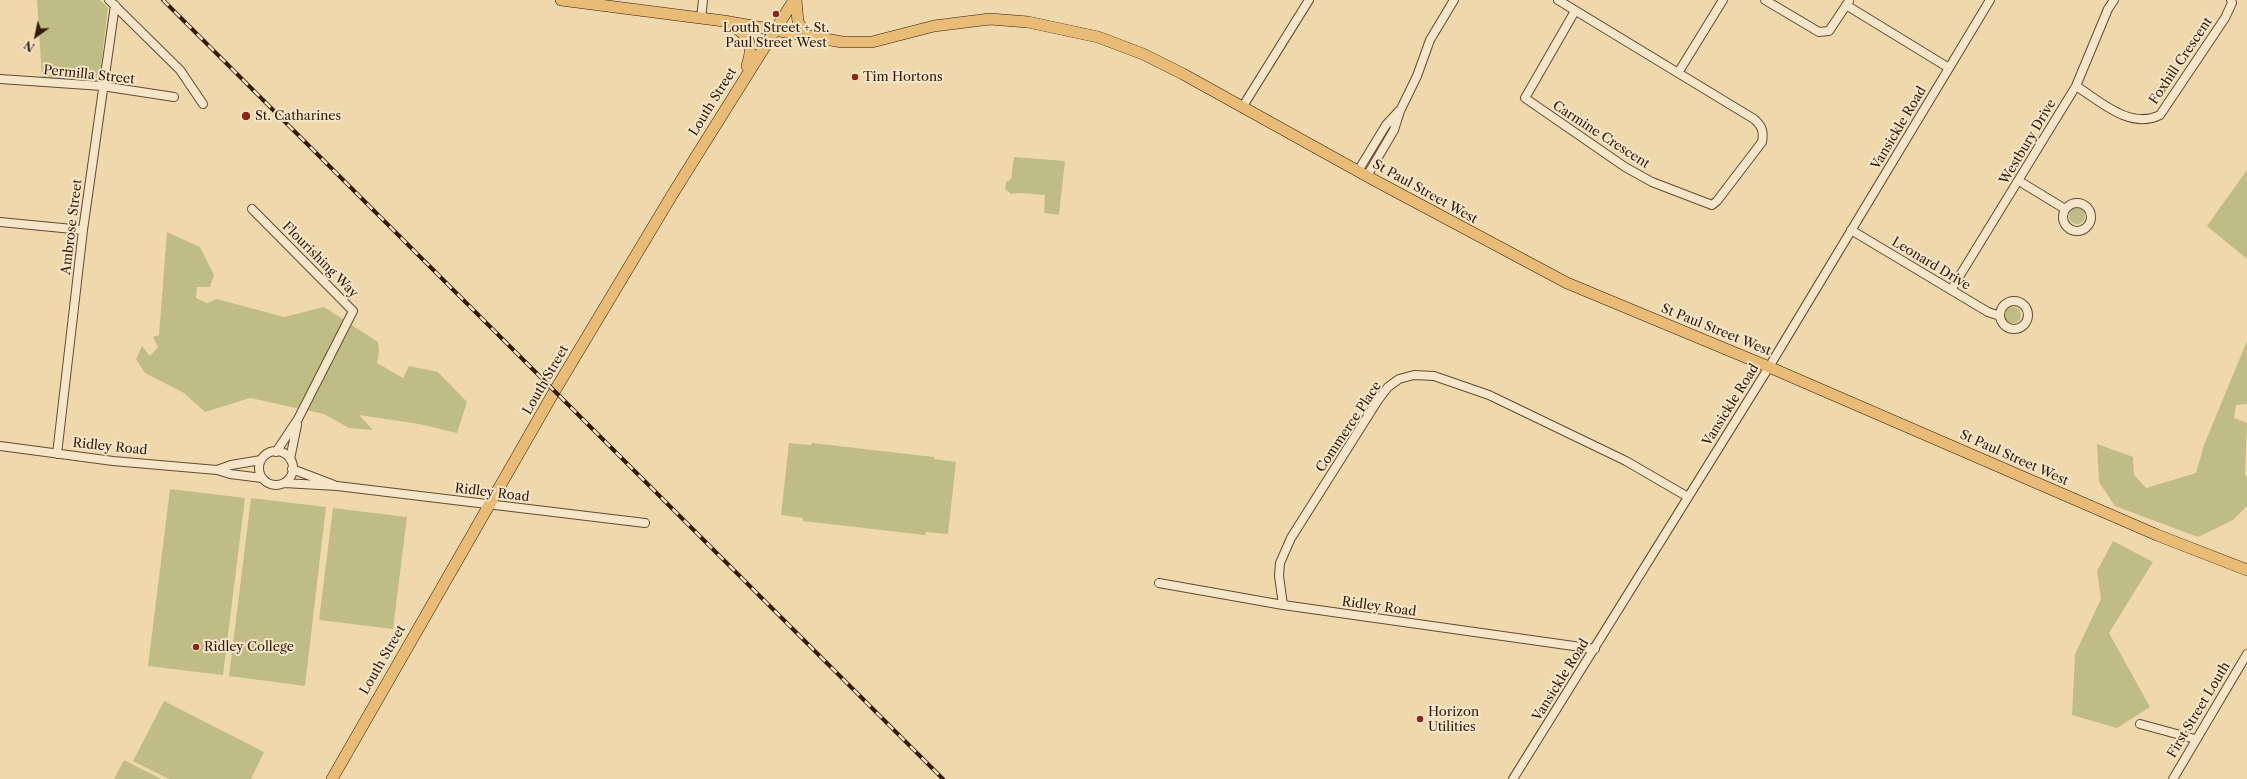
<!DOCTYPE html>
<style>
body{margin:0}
#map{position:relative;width:2247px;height:779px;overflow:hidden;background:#f0d8ad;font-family:"Libre Caslon Text",serif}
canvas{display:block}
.north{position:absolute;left:16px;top:16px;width:40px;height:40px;-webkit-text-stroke:3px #f5e6ca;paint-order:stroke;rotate:213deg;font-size:11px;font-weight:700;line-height:16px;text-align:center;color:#351a07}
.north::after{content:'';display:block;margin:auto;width:14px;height:18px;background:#351a07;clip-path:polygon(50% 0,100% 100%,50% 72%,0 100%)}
</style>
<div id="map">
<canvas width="2247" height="779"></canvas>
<div class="north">N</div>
</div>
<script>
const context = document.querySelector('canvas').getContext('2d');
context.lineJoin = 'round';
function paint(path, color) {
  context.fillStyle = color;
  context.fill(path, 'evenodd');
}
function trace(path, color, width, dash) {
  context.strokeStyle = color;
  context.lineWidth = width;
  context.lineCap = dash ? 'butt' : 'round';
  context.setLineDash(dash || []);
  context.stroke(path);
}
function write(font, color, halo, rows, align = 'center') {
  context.font = font + ' "Libre Caslon Text",serif';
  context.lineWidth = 4;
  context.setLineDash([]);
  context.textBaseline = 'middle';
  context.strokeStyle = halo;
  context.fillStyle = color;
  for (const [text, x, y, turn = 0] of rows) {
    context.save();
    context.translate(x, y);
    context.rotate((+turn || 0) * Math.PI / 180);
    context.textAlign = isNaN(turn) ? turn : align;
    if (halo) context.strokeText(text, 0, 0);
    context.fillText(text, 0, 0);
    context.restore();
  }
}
paint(new Path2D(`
 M37,0H100L108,8L99,80L97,83L42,79Z
 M1014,157L1065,161L1059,215L1044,213L1045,195L1021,193L1011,194L1005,189L1006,182L1011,179Z
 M2247,170V259L2207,226Z
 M2069 216a8 8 0 1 1 16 0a8 8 0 1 1-16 0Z
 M167,232L200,247L214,275L210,287H197L196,298L207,303L217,299L284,317L324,307L378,342L379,352L377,363L403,378L409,366L438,372L467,402L457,433L419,424L359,415L373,430L349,428L324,414L250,398L205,412L184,393L145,373L136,359L142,346L150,356L158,347L153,337L159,335Z
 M2005 315a8 8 0 1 1 16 0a8 8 0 1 1-16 0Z
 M2247,341V404L2236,405L2234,418L2247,423L2245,475L2247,476V506L2233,520L2198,537L2115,506L2099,482L2097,444L2133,457L2134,475L2146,488L2196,473L2204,445Z
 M789,443L811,445L812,443L934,457V459L956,462L948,534L926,532L925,535L803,521V518L781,515Z
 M170,489L245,498L223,675L148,666Z
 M251,498L326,507L305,686L229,676Z
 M333,508L407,517L393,629L319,620Z
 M2113,541L2153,562L2109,633L2150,707L2117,728L2072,715L2075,654L2101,599L2097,571Z
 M164,701L264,752L251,779H169L133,761Z
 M124,760L161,779H114Z`), '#c0bc85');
const minor = new Path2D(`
 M109,0L180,70L203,104
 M1558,0L1754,119C1762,126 1764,131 1762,142L1717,201L1712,205L1652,182L1625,167L1525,98L1575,11
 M1765,0L1819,32L1829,31L1849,1
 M1846,5L1949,68
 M701,19L703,0
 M1678,73L1723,0
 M0,79L102,86L174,97
 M2076,86C2100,101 2130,130 2160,115L2225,18L2232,3L2231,0
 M1243,106L1309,0
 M1358,171L1386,125L1399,111
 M1367,176L1394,130L1400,111L1417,76L1430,40L1454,0
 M2019,181L2065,209
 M2063 217a14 14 0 1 1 28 0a14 14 0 1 1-28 0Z
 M252,209L353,311L298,419L276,452
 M0,222L83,230
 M1851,230L1988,312L2000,316
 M1951,290L2076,86L2108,9L2114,0
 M2000 315a14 14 0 1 1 28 0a14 14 0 1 1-28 0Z
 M0,446L113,461L217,470L230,474L262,478
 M259 468a17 17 0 1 1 34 0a17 17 0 1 1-34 0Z
 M57,454L83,230L115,5
 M290,459L297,425
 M292,469L334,485
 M217,470L231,465L261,460
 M284,483L337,486L645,523
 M1159,583L1283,605L1595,649
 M1283,605L1279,576L1280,563L1291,538L1378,400L1388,387L1399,379L1414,375L1434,376L1489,395L1626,461L1688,497
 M2140,724L2195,739
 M1513,779L1769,367L1990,0
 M2173,779L2247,654`);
const major = new Path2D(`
 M561,0L724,21L842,42H872L934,26L990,19L1028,22L1098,37L1143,54L1183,74L1374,180L1567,283L1769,367L2157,535L2247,570
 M796,0L798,22L807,36
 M731,25C750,36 754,45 747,66
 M332,779L554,392L672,195L794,0`);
trace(minor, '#644a30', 10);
trace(major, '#351a07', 12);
trace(minor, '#f5e6ca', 8);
trace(major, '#e8bc76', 11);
const rail = new Path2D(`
 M163,0L943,779`);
trace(rail, '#351a07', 4);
trace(rail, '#f5e6ca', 2.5, [8]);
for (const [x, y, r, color] of [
 [776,14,4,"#8f2418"],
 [855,77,4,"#8f2418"],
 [246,116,5,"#8f2418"],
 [196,647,4,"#8f2418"],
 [1420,719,4,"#8f2418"]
]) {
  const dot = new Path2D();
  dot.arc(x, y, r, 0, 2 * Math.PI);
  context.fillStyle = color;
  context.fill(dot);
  trace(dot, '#f5e6ca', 1.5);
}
write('13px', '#351a07', '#f5e6ca', [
 ["Louth Street + St.",776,28,"center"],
 ["Paul Street West",776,43,"center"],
 ["Tim Hortons",863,77],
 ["St. Catharines",255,116],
 ["Ridley College",204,647],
 ["Horizon",1428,712],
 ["Utilities",1428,727]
], 'left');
write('13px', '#351a07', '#f5e6ca', [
 ["Foxhill Crescent",2181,61,-56],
 ["Permilla Street",89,75,6],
 ["Louth Street",713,102,-58],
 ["Vansickle Road",1899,128,-59],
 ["Carmine Crescent",1601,135,33],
 ["Westbury Drive",2028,142,-59],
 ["St Paul Street West",1425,192,29],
 ["Ambrose Street",72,227,-83],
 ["Flourishing Way",320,260,45],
 ["Leonard Drive",1931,264,31],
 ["St Paul Street West",1716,330,22],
 ["Louth Street",546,380,-60],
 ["Vansickle Road",1731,405,-58],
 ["Commerce Place",1349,427,-56],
 ["Ridley Road",110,447,6],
 ["St Paul Street West",2014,458,24],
 ["Ridley Road",492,493,7],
 ["Ridley Road",1379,607,8],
 ["Louth Street",383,660,-60],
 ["Vansickle Road",1561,680,-58],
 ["First Street Louth",2199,710,-59]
]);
</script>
